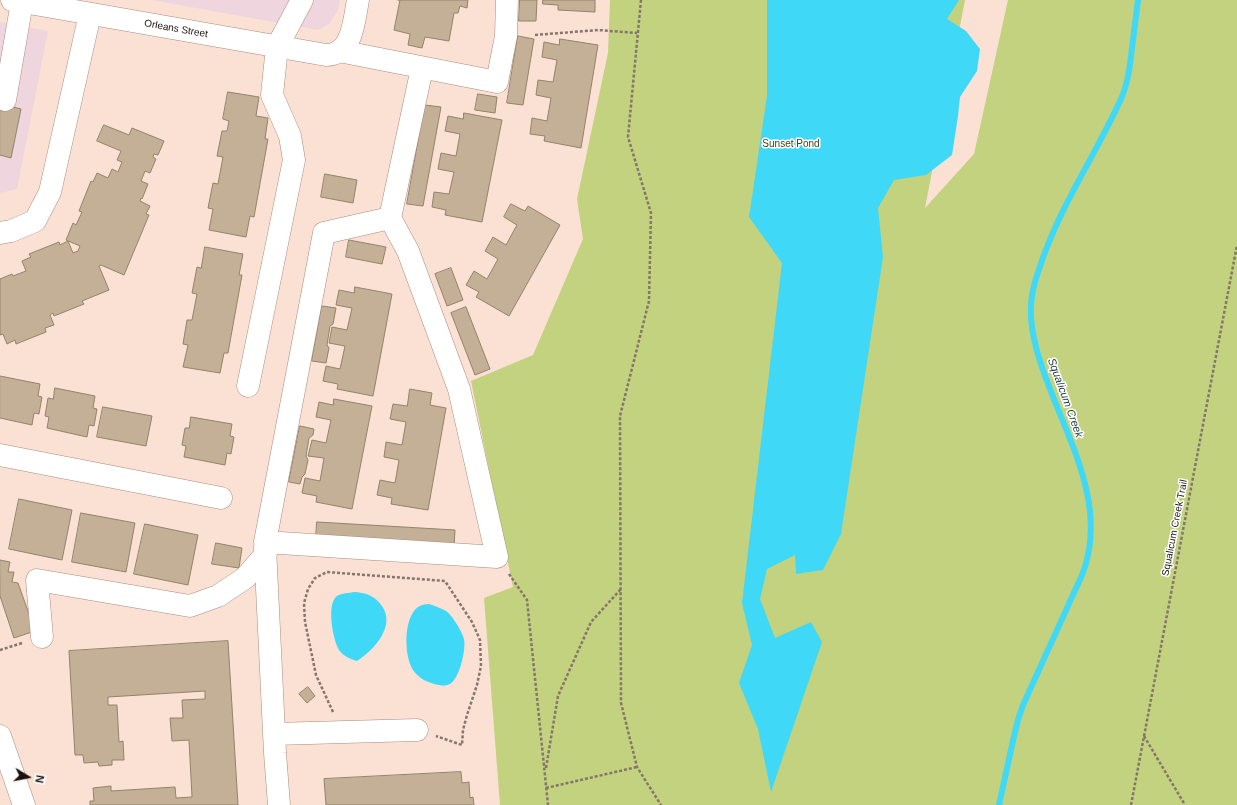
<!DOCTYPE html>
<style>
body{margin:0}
#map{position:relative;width:1237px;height:805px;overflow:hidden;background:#fbe0d4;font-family:Helvetica,sans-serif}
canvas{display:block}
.north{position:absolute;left:8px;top:757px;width:40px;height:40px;-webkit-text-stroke:3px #fff;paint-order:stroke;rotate:100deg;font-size:11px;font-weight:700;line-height:16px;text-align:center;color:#1c110b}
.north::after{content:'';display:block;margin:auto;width:14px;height:18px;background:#1c110b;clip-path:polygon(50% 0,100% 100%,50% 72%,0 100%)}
</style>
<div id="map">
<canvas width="1237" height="805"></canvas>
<div class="north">N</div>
</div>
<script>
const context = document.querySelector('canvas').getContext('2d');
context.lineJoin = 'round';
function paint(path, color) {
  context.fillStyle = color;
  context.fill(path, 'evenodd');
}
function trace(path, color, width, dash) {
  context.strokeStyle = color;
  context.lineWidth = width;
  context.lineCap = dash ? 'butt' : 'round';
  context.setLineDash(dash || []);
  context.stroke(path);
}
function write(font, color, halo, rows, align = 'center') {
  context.font = font + ' Helvetica,sans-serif';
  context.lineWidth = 3;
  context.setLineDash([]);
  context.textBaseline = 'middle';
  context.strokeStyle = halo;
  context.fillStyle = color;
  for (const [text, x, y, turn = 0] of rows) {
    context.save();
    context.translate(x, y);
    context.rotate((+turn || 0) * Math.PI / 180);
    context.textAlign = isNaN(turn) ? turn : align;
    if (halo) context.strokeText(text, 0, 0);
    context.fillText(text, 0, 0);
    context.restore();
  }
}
paint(new Path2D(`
 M152,0H340L338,10L329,24L318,30Z
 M0,22L48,31L17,189L0,193Z`), '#eed5de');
paint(new Path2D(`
 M610,0H965L925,208L974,154L1008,0H1237V805H500L484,598L513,587L471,381L533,355L583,239L577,199L608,53Z`), '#c2d27f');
paint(new Path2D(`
 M767,0H959L947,19L966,31L980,49L977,71L960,97L958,116L952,155L926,175L894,180L878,208L883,257L841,534L823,570L796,574L795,555L767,569L760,599L775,638L811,622L822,642L771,792L758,729L739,683L752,645L742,603L782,263L749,217L767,96Z
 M355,592C367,593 375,596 382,606C396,626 374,650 357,661C350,659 343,656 339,650C333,640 326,604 337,596C342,593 349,593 355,592Z
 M429,604C435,606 441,608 446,611C449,613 452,617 454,620C458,626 462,632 464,639C466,648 461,669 456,677C452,684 447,687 439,685C429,683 419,679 413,670C404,656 403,618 418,607C421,605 425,604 429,604Z`), '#40d8f7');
trace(new Path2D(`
 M999,805L1014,736L1018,720L1023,705L1082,575C1110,505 1065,435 1043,370C1036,350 1030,329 1031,308C1031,290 1038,272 1044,255C1064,200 1097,152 1121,99C1128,83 1130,66 1132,48C1134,32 1136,16 1138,0`), '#40d8f7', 6);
const building = new Path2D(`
 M398,0H468L467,8L460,6L458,13H454L449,41L425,37L422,48L408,45L410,34L394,30L400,0Z
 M520,0H537L536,21H519Z
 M543,0H595V12L558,10V5L543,4Z
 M518,36L534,39L523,105L507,103Z
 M560,39L598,45L581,148L544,141L545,136L530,134L532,118L547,121L551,98L536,95L538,80L553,82L557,60L542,57L544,42L559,45Z
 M228,92L259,97L256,116L268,118L265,139H268L254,217L250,216L246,237L209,230L213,209L208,208L213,183L218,184L223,157L217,156L222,131H227L229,121L223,119Z
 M478,94L497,97L495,113L475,110Z
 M0,104L21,109L11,158L0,155Z
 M425,105L441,107L423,206L407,204Z
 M464,113L502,120L482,222L445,215L446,210L432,207L434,192L449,194L454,172L438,169L441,153L456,156L460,134L445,131L448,116L463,119Z
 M104,125L129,135L132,128L164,141L158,155L154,154L153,157L156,159L150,173L145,171L141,181L148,184L142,199L141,198L140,201L150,206L146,214L149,215L124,275L101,265L99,266L109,290L82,301L84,304L54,316L53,313L50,315L54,325L45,328L46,332L16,344L15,340L7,344L3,334L0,335V279L12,274L13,276L26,271L22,261L31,257L29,254L59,242L60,245L68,241L73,253L78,251L80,246L66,240L73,223L76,225L82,212L79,211L91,181L93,182L97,173L108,178L112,169L118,172L122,162L117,160L121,151L97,141Z
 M325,174L357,180L353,203L321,197Z
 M511,204L525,211L528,206L560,225L509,316L476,297L479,292L466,285L474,271L487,279L498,259L485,251L493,237L506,245L517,225L504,217Z
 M349,240L386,247L382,264L346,257Z
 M205,247L243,254L239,275H242L228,353H224L220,373L183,367L188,345L183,344L187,320H192L197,294L192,293L197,267L201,268Z
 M451,268L463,300L447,306L435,274Z
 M355,287L392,294L373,396L337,389L338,384L323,381L326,366L340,369L345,346L329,343L332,327L347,330L352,308L336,305L339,290L354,293Z
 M322,306L336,308L333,324L330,326L327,345L329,348L326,363L312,361Z
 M466,307L490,369L475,375L451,313Z
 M0,376L40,384L38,396L42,397L39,414L34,413L32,425L0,418Z
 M55,388L95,396L93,408L97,409L94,426L89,425L87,437L47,428L49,417L45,416L48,398L53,399Z
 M410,389L432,393L430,405L446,408L428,510L391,504L392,498L377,495L380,480L395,483L399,460L384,457L386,442L402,445L406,422L390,419L393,404L407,406Z
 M334,399L372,406L352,509L316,502L317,496L302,493L305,478L320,481L324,458L308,456L312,440L326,443L331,420L316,417L319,402L333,405Z
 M103,407L152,416L146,446L97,437Z
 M191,417L232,424L230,436L234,437L231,454L227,453L225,465L184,457L186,446L182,445L185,428H189Z
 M300,426L314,429L313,435L309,438L306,456L308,460L305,474L302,477L300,484L289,482Z
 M19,499L72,510L62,560L9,549Z
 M81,513L135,523L126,572L72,562Z
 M317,522L455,530L454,547L316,539Z
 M145,524L198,535L188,585L134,574Z
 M216,543L242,548L239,568L212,564Z
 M0,560L10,562L8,572H14L12,582L18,583L35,631L14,638L0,596Z
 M228,641L238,805H90V801H94L93,788L111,786V791L175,787L176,798L192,797L189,740L172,741L170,718H183L182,700L205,699V691L108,697V705H117L119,742L123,741L124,760H112V765L99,766L98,762L84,763L83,755H75L69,651Z
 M308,687L315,696L307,703L299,694Z
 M461,772L462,783L469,782L470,798L473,797L474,805H326L324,779Z`);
paint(building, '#c3b096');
trace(building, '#948269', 1);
const minor = new Path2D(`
 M339,51L497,82L506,36L507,0
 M5,100L22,2
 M390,218L324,233L265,542L497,557L459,389L408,251L390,218L422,68
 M0,233L11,231L35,221L50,192L90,14
 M248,386L294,160L290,136L272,95L277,47L302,0
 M0,455L221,498
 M265,547L275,753L279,805
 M42,637L37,580L190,606L218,596L245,578L266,554
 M274,734L417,730`);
const major = new Path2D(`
 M12,0L326,55C353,55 354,20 358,0
 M0,736L24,805`);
trace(minor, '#aa8c7e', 23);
trace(major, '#aa8c7e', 23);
trace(new Path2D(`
 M641,0L628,137L651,213L649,301L620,416L621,703L637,767L661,805
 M535,35L598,30L637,33
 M509,574L527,600L548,805
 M0,650L22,643
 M333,712L316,675L305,622L304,603L308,589L315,578L327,572L445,581L472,622L480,640L481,666L477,685L467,715L463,730L462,745L436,736
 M1144,736L1185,805
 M546,768L558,696L591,622L621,589
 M546,788L637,767
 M1131,805L1237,245`), '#87746b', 2.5, [3, 2]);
trace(minor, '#fff', 22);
trace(major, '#fff', 22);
write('10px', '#1c110b', '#fff', [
 ["Orleans Street",176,29,10],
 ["Squalicum Creek Trail",1175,528,-79]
]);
write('10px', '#3a4116', '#fff', [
 ["Sunset Pond",791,144]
]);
write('italic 11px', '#1b3439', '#fff', [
 ["Squalicum Creek",1065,398,70]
]);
</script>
